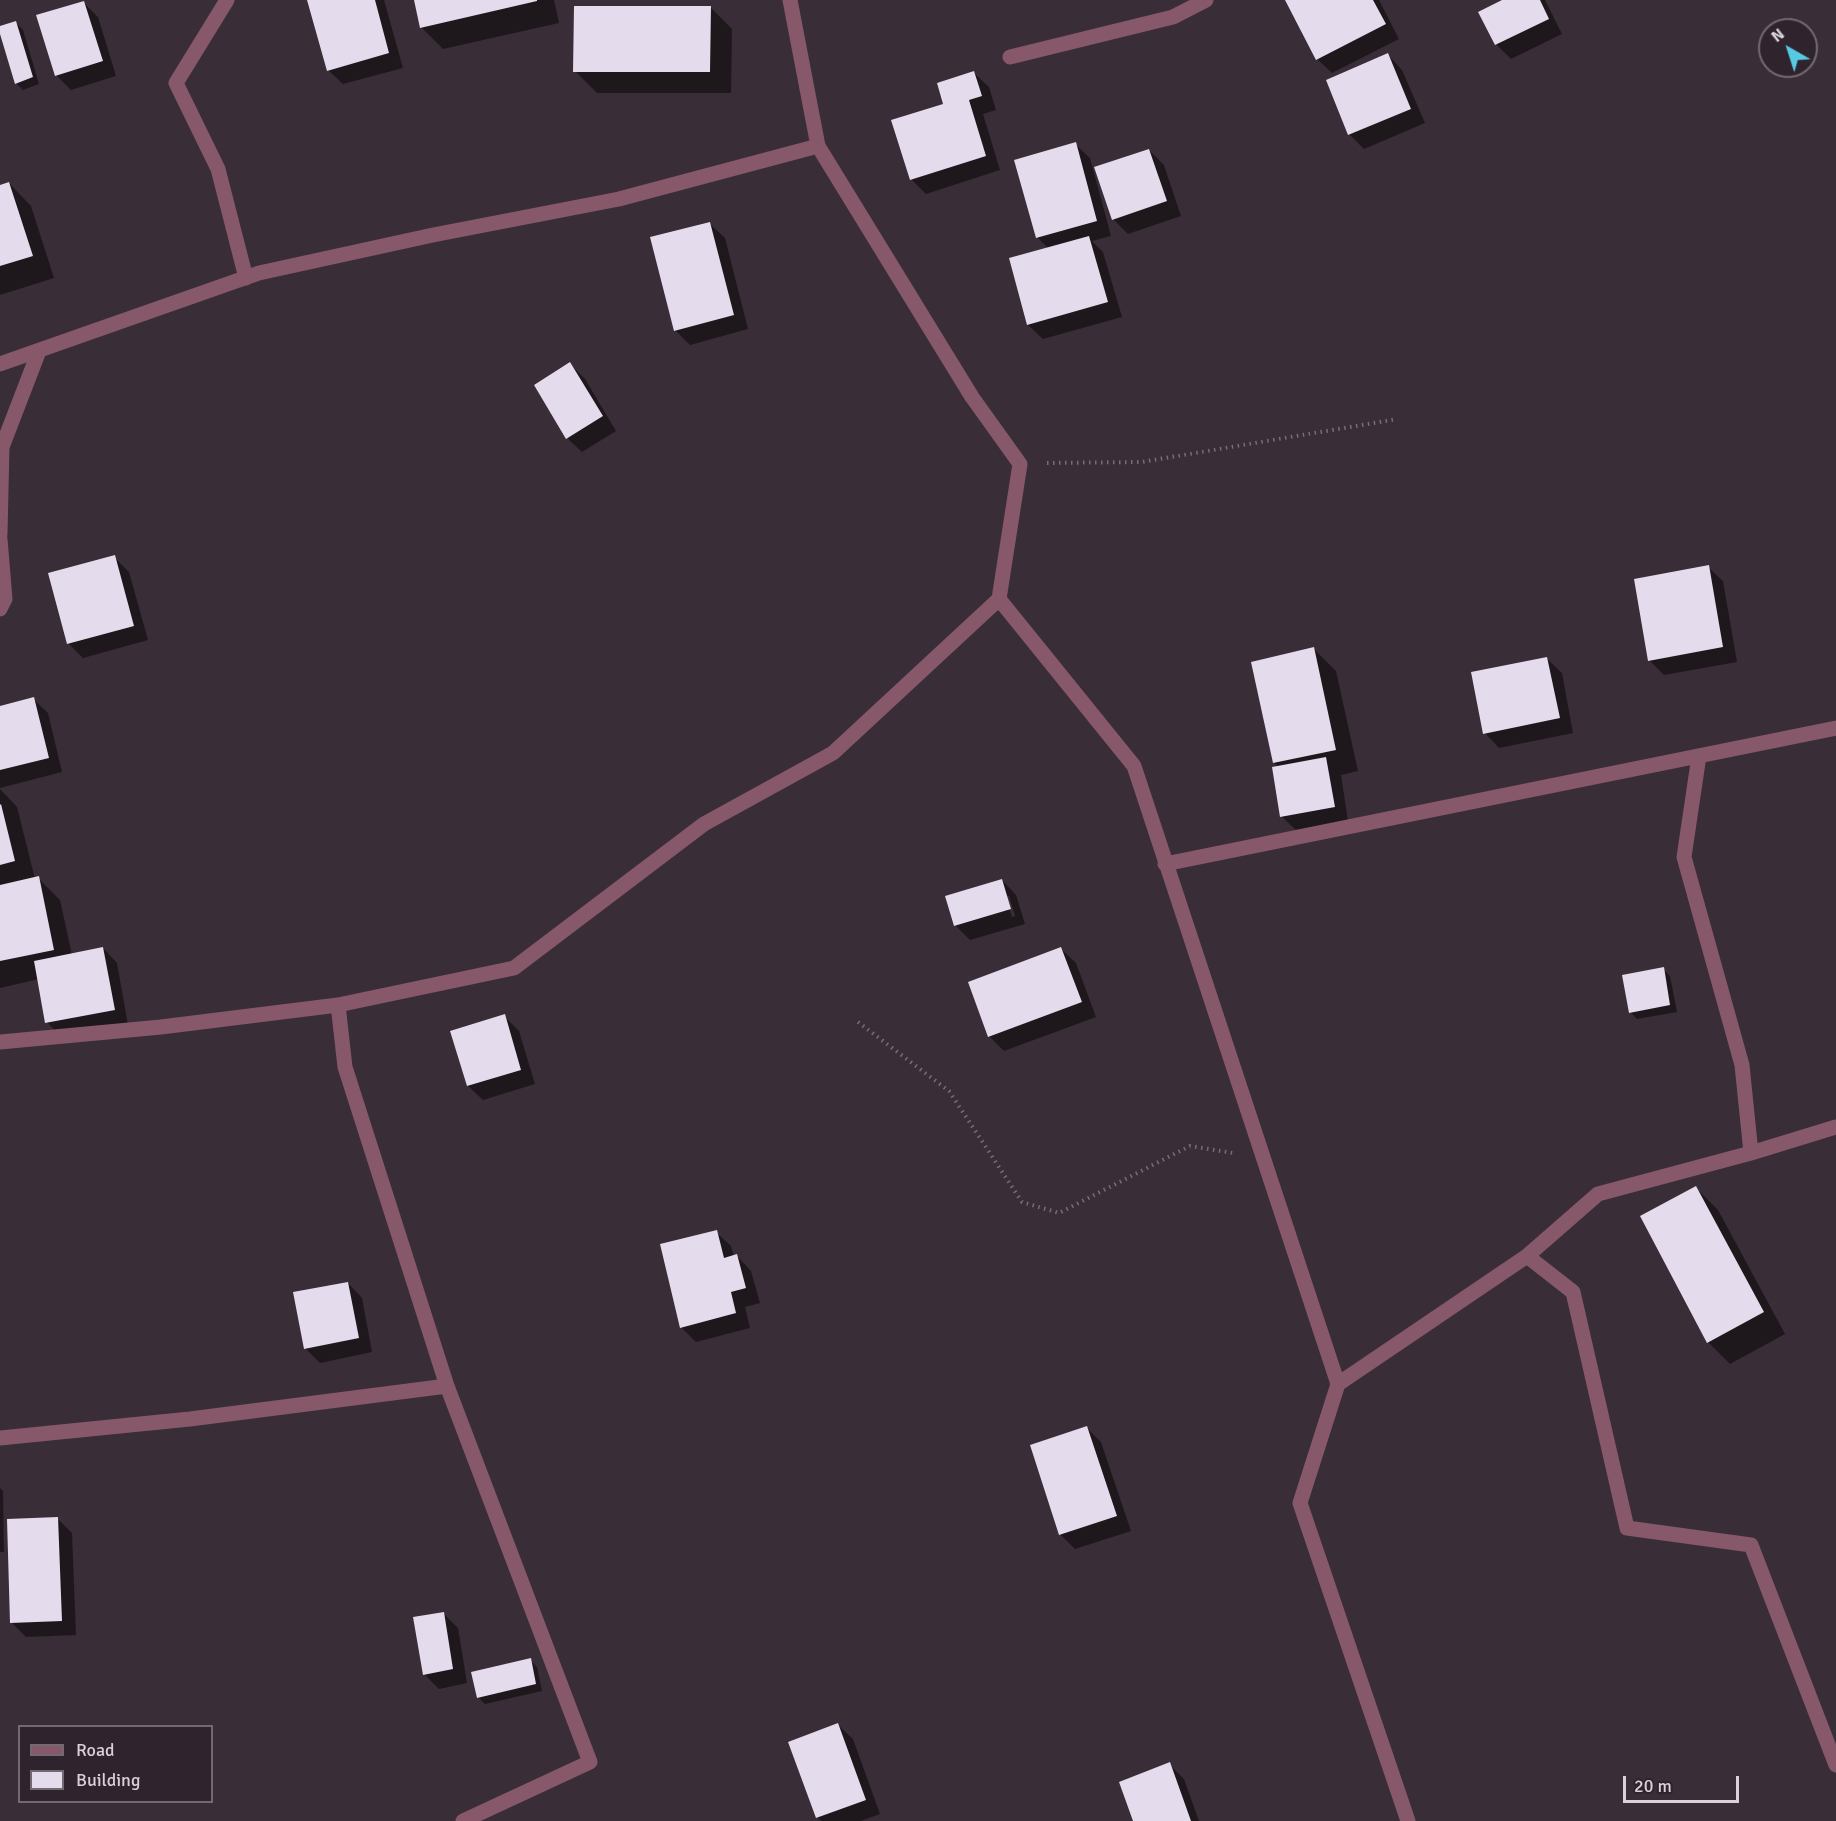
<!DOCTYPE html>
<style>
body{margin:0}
#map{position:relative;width:1836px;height:1821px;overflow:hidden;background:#392d37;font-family:Signika,sans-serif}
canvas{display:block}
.legend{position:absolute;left:18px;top:1725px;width:195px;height:78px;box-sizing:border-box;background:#2f232d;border:2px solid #736971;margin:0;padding:8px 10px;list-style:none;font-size:18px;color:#dad2d8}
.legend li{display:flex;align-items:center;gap:12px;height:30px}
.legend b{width:30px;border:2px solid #736971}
.north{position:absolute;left:1758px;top:18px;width:60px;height:60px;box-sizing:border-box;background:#2f232d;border:2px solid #736971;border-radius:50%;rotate:321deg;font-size:16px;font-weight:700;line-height:24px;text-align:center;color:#dad2d8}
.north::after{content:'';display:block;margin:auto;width:21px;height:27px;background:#57c9e2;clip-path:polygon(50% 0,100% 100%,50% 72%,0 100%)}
.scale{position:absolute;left:1623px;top:1776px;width:116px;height:27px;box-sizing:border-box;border:3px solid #dad2d8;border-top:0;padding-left:8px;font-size:18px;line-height:21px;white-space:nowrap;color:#dad2d8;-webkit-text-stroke:4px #2f232d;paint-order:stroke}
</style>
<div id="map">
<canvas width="1836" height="1821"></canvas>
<ul class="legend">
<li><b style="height:8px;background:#865869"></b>Road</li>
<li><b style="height:16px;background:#e4dbec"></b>Building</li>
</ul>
<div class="north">N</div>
<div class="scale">20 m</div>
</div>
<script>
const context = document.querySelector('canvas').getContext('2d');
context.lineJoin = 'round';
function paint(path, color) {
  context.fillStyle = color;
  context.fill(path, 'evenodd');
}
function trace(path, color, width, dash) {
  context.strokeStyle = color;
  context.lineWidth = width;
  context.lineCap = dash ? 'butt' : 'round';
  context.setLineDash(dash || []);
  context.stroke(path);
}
paint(new Path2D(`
 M309,0H384L403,68L343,84L328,70Z
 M415,0H554L559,23L443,49L421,27Z
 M1287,0H1379L1399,39L1332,73L1317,59Z
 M1505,0H1545L1562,34L1511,59L1496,44L1480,12Z
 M83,2L98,17L116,76L71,90L56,75Z
 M710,7L732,29L731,93H597L575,71Z
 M16,23L23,30L39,84L23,90L16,83L0,28Z
 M1388,55L1402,70L1425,123L1364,149L1349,134Z
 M974,73L989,87L996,110L983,114L1000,170L926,194L911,179L945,105Z
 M1075,144L1090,158L1111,236L1092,241L1103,252L1122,317L1043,339L1028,325L1049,249L1038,238L1016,161Z
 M1149,150L1164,165L1181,216L1128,234L1113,219Z
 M9,183L31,206L54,278L0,295V186Z
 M710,224L725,238L748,329L690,345L675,330Z
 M570,364L585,379L616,431L582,452L567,438Z
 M114,557L129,572L148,640L83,658L68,643Z
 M1708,567L1723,581L1737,662L1664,675L1649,660Z
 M1314,649L1336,671L1358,771L1341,775L1348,821L1296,830L1281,816L1279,767L1274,763Z
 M1547,659L1562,673L1573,733L1499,748L1485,733Z
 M33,699L48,713L62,772L0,788V707Z
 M0,789L17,807L35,879L38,878L60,900L72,955L103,948L117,963L128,1025L61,1037L47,1022L39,979L0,988Z
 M1002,880L1016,895L1025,924L970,940L956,926L947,897ZM1006,896H1009L1015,916L1012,917Z
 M1061,949L1076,963L1096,1017L1004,1051L989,1036L970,983Z
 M1663,969L1670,976L1677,1012L1637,1019L1630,1012Z
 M504,1016L519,1031L535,1084L483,1100L468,1086L452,1032Z
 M1696,1188L1718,1210L1785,1334L1730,1364L1708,1342Z
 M716,1232L731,1246L734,1257L737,1256L751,1271L760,1303L745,1307L750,1328L696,1342L681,1327Z
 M348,1283L362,1298L372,1352L320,1363L305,1348Z
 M1087,1428L1101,1442L1131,1531L1075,1549L1060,1534Z
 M0,1488L3,1491L4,1552H0Z
 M57,1518L72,1533L76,1635L26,1637L12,1623Z
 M443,1613L458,1628L467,1683L439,1689L424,1674Z
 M530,1660L537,1667L542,1691L485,1704L478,1697Z
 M838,1725L853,1739L880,1814L861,1821H821L817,1817Z
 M1169,1764L1184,1779L1199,1821H1134Z`), '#0007');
paint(new Path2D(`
 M307,0H375L389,53L327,71Z
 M414,0H537V1L420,28Z
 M1285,0H1373L1386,24L1316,60Z
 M1502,0H1540L1549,19L1495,45L1478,12Z
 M84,1L103,61L55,76L36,15Z
 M574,6H711L710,72H573Z
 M16,21L33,77L15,84L0,34V26Z
 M1388,53L1411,109L1348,135L1326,80Z
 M974,71L982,96L969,100L986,156L910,180L891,120L943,104L937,83Z
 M1076,142L1097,221L1036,238L1014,160Z
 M1149,149L1167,201L1112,220L1094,167Z
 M9,182L33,256L0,266V185Z
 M710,222L734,315L674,331L650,237Z
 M1089,236L1108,302L1027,325L1009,258Z
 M570,362L603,416L566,439L534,385Z
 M115,555L134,626L67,644L48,573Z
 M1709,565L1723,647L1648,661L1634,579Z
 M1314,647L1336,750L1273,763L1251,662Z
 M1547,657L1560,718L1483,734L1471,672Z
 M34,697L49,758L0,770V706Z
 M1326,757L1335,807L1280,817L1272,767Z
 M1,804L15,861L0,865V805Z
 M39,876L54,950L0,961V885Z
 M1002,879L1011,909L954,926L945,896Z
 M103,947L115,1010L45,1023L34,961Z
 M1061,947L1082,1002L988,1037L968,982Z
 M1664,967L1670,1005L1629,1013L1622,975Z
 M505,1014L521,1070L467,1086L450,1031Z
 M1696,1186L1764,1312L1707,1343L1640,1216Z
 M717,1230L724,1258L737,1254L746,1288L731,1292L736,1313L680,1328L660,1244Z
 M348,1282L359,1338L304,1349L293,1292Z
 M1087,1426L1117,1516L1059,1535L1030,1445Z
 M58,1517L62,1621L10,1623L7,1519Z
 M444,1612L453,1669L423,1675L413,1617Z
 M531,1658L536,1684L477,1698L471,1672Z
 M838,1723L866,1800L816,1818L788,1742Z
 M1170,1762L1191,1821H1133L1119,1782Z`), '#e4dbec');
trace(new Path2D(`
 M1047,463L1142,462L1397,419
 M858,1022L949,1091L1022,1202L1059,1213L1190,1146L1233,1153`), '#786e76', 4, [1.5, 4.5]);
trace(new Path2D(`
 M227,0L176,83L218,169L246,278
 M1010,57L1173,17L1206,0
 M0,364L259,273L433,235L619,199L818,146
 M0,534L2,447L39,351
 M0,539L5,599L0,609
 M999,599L1134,766L1338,1384L1300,1503L1408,1821
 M1165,864L1836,728
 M338,1005L345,1067L447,1386L590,1762L463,1821
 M0,1042L161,1027L338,1005L514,968L704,824L833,753L999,599L1020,464L972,397L818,146L790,0
 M1751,1153L1836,1127
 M1527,1256L1573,1292L1627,1528L1751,1545L1836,1765
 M1338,1384L1527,1256L1598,1194L1751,1153L1742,1065L1684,857L1699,756
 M0,1438L190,1419L447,1386`), '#865869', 15);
</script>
